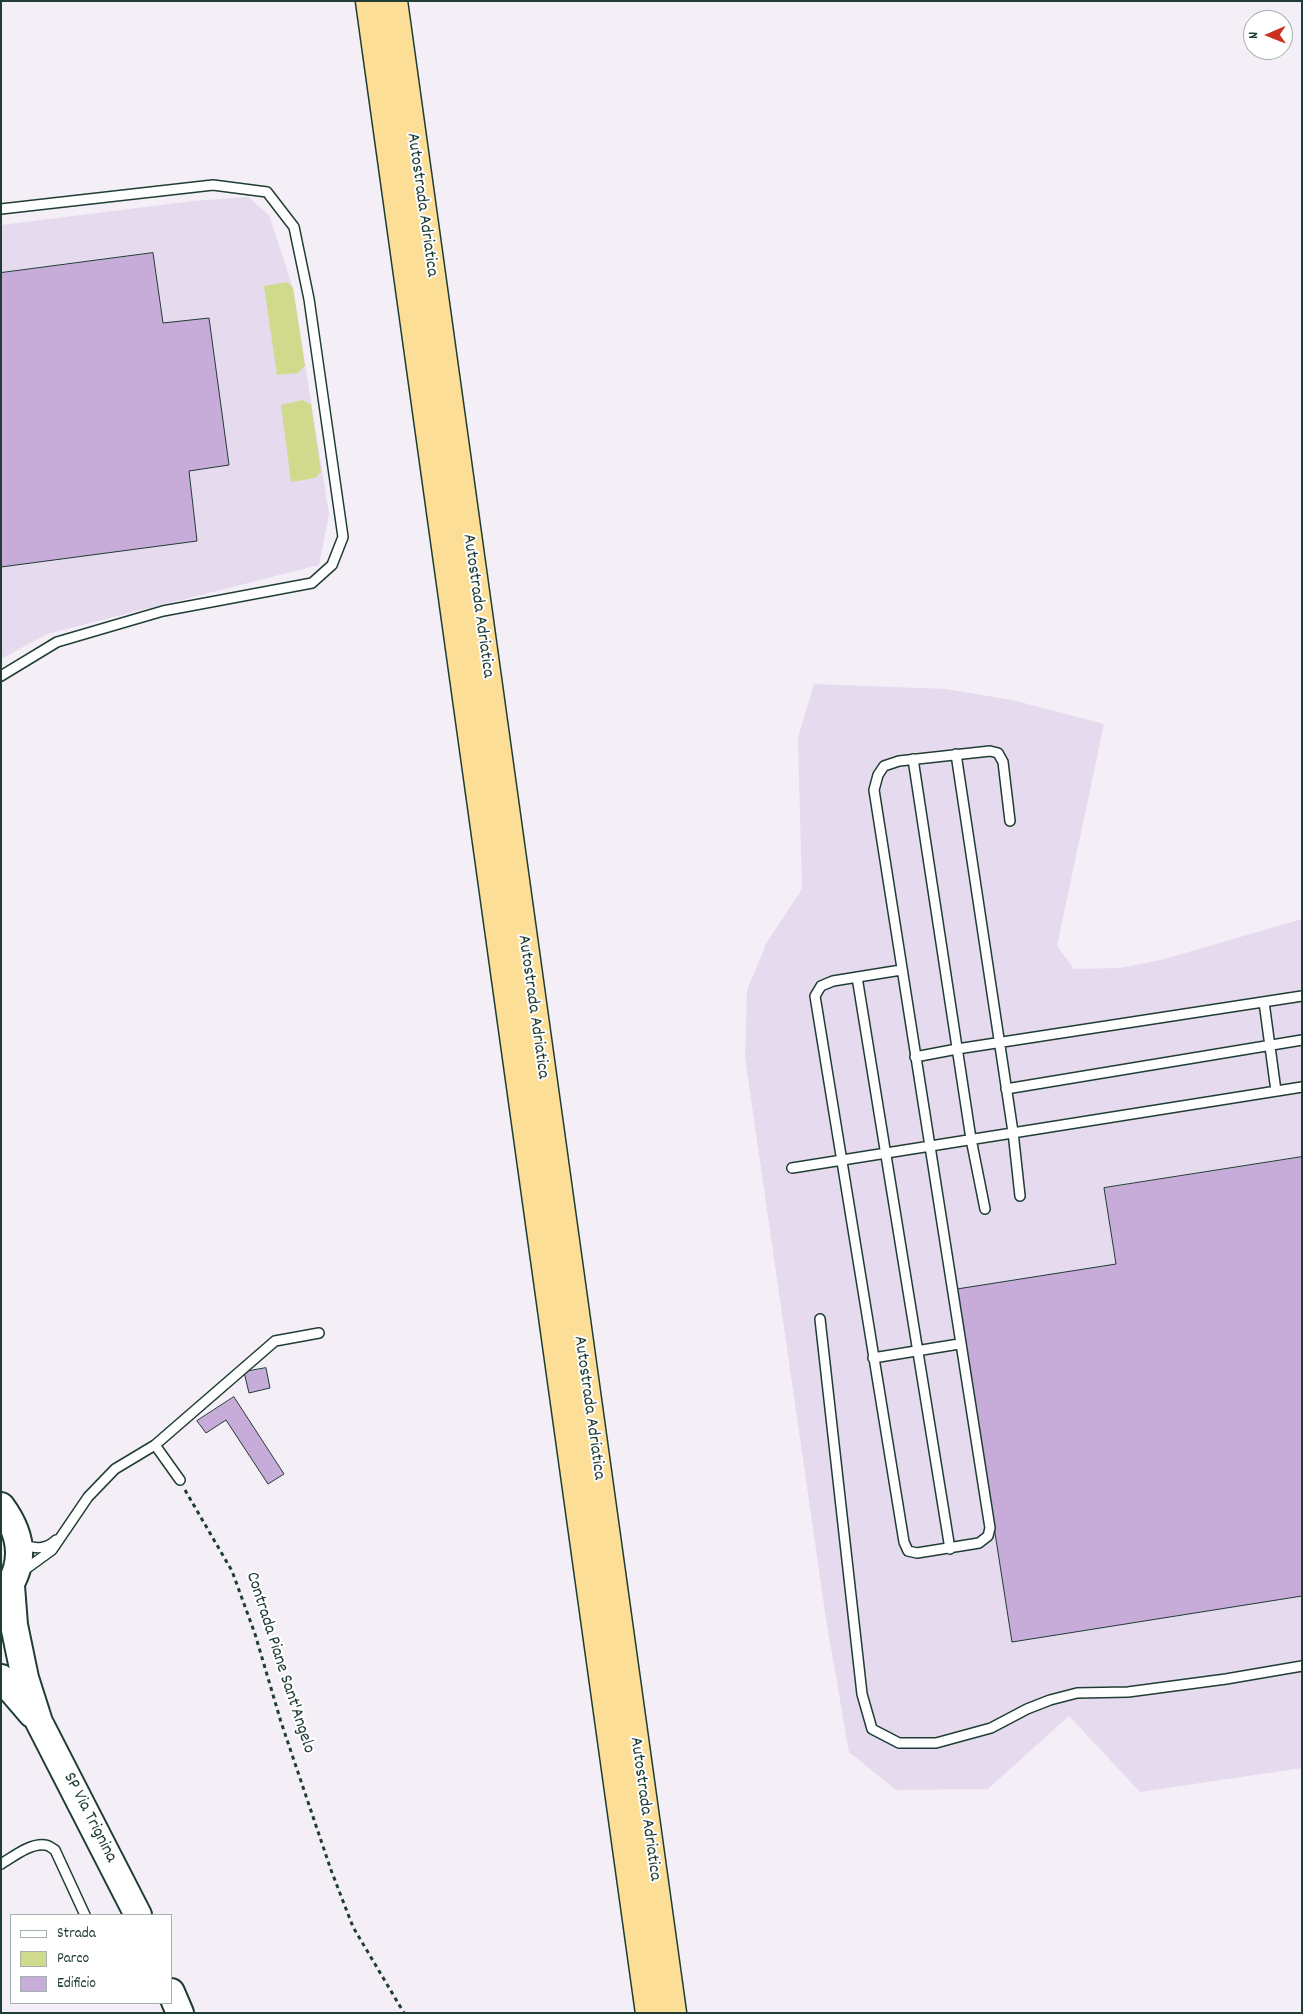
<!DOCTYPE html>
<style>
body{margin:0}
#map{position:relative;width:1303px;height:2014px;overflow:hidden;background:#f4eef7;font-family:Dekko,sans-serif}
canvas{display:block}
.frame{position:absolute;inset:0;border:2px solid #1f3d34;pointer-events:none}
.legend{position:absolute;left:10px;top:1914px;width:162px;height:90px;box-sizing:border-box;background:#fff;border:1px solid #a5b1ae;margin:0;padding:6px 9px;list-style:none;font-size:15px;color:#1f3d34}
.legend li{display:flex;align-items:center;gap:10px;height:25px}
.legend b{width:25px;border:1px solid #a5b1ae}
.north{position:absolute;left:1243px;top:10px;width:50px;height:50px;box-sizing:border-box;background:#fff;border:1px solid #a5b1ae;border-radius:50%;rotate:269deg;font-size:14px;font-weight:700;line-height:20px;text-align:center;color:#1f3d34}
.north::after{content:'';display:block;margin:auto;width:18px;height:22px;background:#c8321e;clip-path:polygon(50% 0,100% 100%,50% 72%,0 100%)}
</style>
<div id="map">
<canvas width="1303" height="2014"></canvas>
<div class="frame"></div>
<ul class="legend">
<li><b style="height:6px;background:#fff"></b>Strada</li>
<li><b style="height:14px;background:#cfda8d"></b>Parco</li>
<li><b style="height:14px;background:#c7abd9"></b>Edificio</li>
</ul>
<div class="north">N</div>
</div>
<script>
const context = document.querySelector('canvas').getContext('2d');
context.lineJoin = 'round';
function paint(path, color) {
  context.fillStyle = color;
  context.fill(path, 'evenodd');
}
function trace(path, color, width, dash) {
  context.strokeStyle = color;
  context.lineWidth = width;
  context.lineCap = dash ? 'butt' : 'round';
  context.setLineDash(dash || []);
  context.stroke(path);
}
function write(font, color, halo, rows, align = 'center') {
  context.font = font + ' Dekko,sans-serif';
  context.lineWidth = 4;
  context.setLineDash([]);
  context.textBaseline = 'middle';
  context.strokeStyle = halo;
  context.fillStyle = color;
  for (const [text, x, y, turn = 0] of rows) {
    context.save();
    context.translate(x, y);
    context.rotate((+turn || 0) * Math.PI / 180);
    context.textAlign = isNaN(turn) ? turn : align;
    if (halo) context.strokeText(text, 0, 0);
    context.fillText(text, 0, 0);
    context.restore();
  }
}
paint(new Path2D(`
 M248,197L269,215L293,288L329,514L319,565L47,634L1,659V225L193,201Z
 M814,684L946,689L1012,700L1104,724L1057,946L1074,969L1120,968L1161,960L1302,919V1768L1140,1792L1069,1716L988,1789L896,1790L849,1752L826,1619L745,1057L747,990L767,942L802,889L798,738Z`), '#e6daee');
paint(new Path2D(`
 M287,282L293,288L305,366L298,373L277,375L264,286Z
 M303,400L311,405L321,472L315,478L291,482L281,405Z`), '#cfda8d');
const building = new Path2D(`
 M153,253L163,323L209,318L229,465L189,471L197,541L1,567V273Z
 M1302,1157V1596L1012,1642L957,1289L1116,1264L1104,1188Z
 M266,1368L270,1388L249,1393L244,1372Z
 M234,1397L284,1474L268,1484L226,1420L206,1433L197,1421Z`);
paint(building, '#c7abd9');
trace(building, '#1f3d34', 1);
const lane = new Path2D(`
 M1,209L213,185L267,192L294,227L309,299L343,537L332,565L312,583L163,611L57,642L1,676
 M956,754L1013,1132L1020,1196
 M913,759L971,1139L985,1209
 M901,970L833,981L821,986L815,996L904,1542L908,1551L917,1553L979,1543L988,1536L990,1528L874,790L878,775L884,766L899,761L990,751L998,753L1003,762L1010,821
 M857,977L950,1549
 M1264,1002L1276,1091
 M915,1057L957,1049L1302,996
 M1006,1089L1302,1040
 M792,1168L1302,1087
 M820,1319L862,1694L872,1729L899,1743H936L991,1728L1027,1709L1050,1700L1077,1693L1128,1692L1226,1679L1302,1666
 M873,1358L959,1344
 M155,1445L275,1341L319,1333
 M22,1544C35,1549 46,1550 56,1540
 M23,1571L52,1550L88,1497L115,1469L155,1445L180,1480
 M1,1864C13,1857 30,1843 45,1845C48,1845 52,1848 55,1850L85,1915`);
const secondary = new Path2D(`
 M1,1506C24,1537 26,1567 1,1598
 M11,1586L14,1625L25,1678L39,1722L138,1915
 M1,1678L32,1714
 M171,1992L180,2013`);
const highway = new Path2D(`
 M370,1L650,2013
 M393,1L672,2013`);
trace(lane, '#1f3d34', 12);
trace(secondary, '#1f3d34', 30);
trace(highway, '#1f3d34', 31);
trace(new Path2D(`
 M185,1490L232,1571L255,1634L281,1722L331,1870L353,1927L404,2013`), '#1f3d34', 3, [4, 4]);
trace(lane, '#fff', 9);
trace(secondary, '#fff', 26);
trace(highway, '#fcde96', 28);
write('18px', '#1f3d34', '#fff', [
 ["Autostrada Adriatica",421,205,82],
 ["Autostrada Adriatica",477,606,82],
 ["Autostrada Adriatica",532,1007,82],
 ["Autostrada Adriatica",588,1408,82],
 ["Contrada Piane Sant'Angelo",279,1663,72],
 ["Autostrada Adriatica",644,1809,82],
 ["SP Via Trignina",89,1818,63]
]);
</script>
